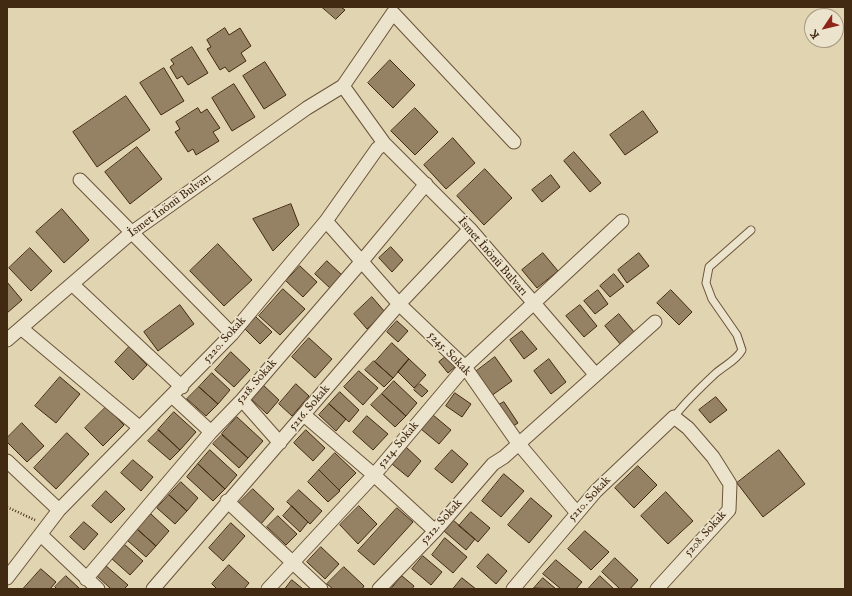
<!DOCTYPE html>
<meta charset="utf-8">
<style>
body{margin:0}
#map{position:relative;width:852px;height:596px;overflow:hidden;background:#e1d4b1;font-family:"IM FELL English",serif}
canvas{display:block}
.frame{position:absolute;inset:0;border:8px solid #422912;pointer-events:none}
.north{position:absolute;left:804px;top:8px;width:40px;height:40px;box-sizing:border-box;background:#ece3cc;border:1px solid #a89982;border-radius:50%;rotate:235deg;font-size:11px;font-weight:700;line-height:16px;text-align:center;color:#422912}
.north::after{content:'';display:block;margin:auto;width:14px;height:18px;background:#8f2418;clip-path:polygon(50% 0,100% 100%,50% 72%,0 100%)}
</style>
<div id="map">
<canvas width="852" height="596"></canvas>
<div class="frame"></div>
<div class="north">K</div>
</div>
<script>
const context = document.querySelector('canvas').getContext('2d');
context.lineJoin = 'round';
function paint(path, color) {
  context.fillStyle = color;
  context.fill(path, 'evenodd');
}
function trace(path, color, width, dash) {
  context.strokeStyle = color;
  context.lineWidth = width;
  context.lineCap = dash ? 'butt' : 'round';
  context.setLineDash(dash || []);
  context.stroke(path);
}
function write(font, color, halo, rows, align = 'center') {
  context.font = font + ' "IM FELL English",serif';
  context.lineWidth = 3.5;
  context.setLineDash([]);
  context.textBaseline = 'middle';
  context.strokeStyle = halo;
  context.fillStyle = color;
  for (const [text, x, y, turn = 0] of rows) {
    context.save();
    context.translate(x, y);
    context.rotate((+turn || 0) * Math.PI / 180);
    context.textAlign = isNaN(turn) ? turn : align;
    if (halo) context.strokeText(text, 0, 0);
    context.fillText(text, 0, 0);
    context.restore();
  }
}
const building = new Path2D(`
 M322,7H341L345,10L336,19Z
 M225,28L229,35L240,28L251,46L241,53L246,61L229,72L225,67L220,70L207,49L211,47L207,40Z
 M192,47L208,73L188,85L182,76L177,79L170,67L174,64L171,60Z
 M390,60L415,85L393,108L368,83Z
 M265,62L286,95L264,109L243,76Z
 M164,68L184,101L161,115L140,83Z
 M234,84L255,117L232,131L212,98Z
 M126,96L150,130L97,167L73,132Z
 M198,108L201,113L207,109L220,128L213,132L219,141L196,155L193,149L188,152L175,132L180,129L176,122Z
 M415,108L438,132L415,155L391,131Z
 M643,111L658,132L625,155L610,135Z
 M453,138L475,163L446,189L424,165Z
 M137,147L162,179L130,204L105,172Z
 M574,152L601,183L590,192L564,161Z
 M485,169L512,198L484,225L457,196Z
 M551,175L560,187L542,202L532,190Z
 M291,204L299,225L273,251L253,219Z
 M62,209L89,240L64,263L36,232Z
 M218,244L252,280L224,306L190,271Z
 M391,247L403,260L392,272L379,258Z
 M30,248L52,271L31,291L9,268Z
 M543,253L558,271L537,288L522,270Z
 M639,253L649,266L627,283L618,270Z
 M327,261L343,276L331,289L315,274Z
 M300,266L317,282L303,297L286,281Z
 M614,274L624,286L610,297L600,286Z
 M7,282L22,300L7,313Z
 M283,289L305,309L280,335L259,316Z
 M598,290L608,304L595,314L584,301Z
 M671,290L692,312L679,325L657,303Z
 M372,297L385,312L367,329L354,314Z
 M180,305L194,324L158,351L144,332Z
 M580,305L597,326L584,337L566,316Z
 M619,314L635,333L621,345L605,326Z
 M256,317L272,332L260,344L245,329Z
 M397,321L408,331L398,342L387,332Z
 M522,331L537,349L524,359L510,340Z
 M309,338L332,359L315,378L292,357Z
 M392,343L409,359L393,378L375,362Z
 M129,347L147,365L133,380L115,362Z
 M231,352L250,370L234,387L215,370Z
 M448,355L457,365L448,373L439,362Z
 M495,357L512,381L491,396L474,373Z
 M409,359L426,375L414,388L398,372Z
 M549,359L566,382L551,394L534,371Z
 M374,361L393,378L384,387L365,370Z
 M359,371L378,388L363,405L344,387Z
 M212,373L230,390L218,404L199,387Z
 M60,377L80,394L56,423L35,406Z
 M394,381L417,403L406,416L382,394Z
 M262,384L279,400L267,414L250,398Z
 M296,384L309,396L292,416L279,404Z
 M420,384L428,391L422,397L414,390Z
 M199,387L218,404L206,416L187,399Z
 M340,392L359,410L349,422L329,404Z
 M455,393L471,404L462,417L446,406Z
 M382,394L406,416L395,427L371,405Z
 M716,397L727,410L710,423L699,410Z
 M504,402L518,423L510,428L495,407Z
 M329,404L346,419L336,431L319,415Z
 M106,407L124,425L103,446L85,428Z
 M174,412L196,432L180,450L158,430Z
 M433,415L451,430L439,444L421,429Z
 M367,416L388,434L373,450L353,432Z
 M237,417L263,441L248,458L222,434Z
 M22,423L44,446L27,462L7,442V438Z
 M159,430L180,450L170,460L148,441Z
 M306,430L325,448L313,461L294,443Z
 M67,433L89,454L56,489L34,468Z
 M222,435L248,458L239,468L213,444Z
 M406,447L421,461L408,477L392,464Z
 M210,450L237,475L225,489L198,464Z
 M452,450L468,464L452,483L435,469Z
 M779,450L805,484L763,517L737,483Z
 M335,453L356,473L339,490L319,470Z
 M133,460L153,477L141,491L121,473Z
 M198,464L225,489L213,501L187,477Z
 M638,466L657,485L634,508L615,488Z
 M319,470L340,491L328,502L308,482Z
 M504,474L524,491L501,517L482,501Z
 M181,482L198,498L187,511L169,495Z
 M253,489L274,509L260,525L238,504Z
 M299,490L322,511L310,524L287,502Z
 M106,491L125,509L111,523L92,506Z
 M666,492L693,521L668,544L641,516Z
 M169,495L187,511L175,524L157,508Z
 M531,498L552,516L529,543L508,525Z
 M292,506L308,522L300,532L283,516Z
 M359,506L377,524L358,544L340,525Z
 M397,508L413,522L374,565L358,551Z
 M471,512L490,528L478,542L459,526Z
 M151,514L169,531L156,546L137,529Z
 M278,516L297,534L286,545L267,527Z
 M453,520L475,539L466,550L444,531Z
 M84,522L98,534L84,550L70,537Z
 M231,523L245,536L223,561L209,548Z
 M137,529L156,546L146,557L127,540Z
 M585,531L609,552L591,570L568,549Z
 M445,538L467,557L453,573L432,555Z
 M124,544L143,561L130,575L111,558Z
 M321,547L339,564L325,579L307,562Z
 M488,554L507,571L496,584L477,567Z
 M423,556L442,572L431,585L412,569Z
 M615,558L638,580L630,589H620L602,572Z
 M556,560L582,582L576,589H561L543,574Z
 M105,565L128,585L124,589H111L96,575Z
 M229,565L249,583L244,589H217L212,584Z
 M344,567L364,586L362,589H333L327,584Z
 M41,569L56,582L50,589H23Z
 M66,576L79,588L78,589H57L55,587Z
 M402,576L414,586L412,589H391Z
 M600,576L614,589H588Z
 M462,578L476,589H453Z
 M543,578L556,589L534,588Z
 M292,580L303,589H285Z`);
paint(building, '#958265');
trace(building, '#422912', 1);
const lane = new Path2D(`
 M674,417C687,400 701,387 716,373C725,365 736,361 742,350L737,335L712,299L706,283L709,267L751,230`);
const street = new Path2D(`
 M384,143L470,229L595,374
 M80,180L232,334
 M326,221L399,304L465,367L518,443L577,513
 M72,284L182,387
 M21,328L139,427
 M7,340L131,233L307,108L343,86L393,13L514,142
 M172,396L211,432
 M242,400L280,443
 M304,415L374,475L435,531
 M7,461L59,510
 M227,501L321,589
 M41,535L98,589
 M7,578L59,510L232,334L326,221L377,149L384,143L343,86
 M86,579L211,432L242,400L362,261L426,184
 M153,589L399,304L470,229
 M268,589L374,475L465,367L622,221
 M379,589L435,531L493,464L504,457L655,322
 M513,589L596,491L674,417L688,428L713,457L730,484L729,510L657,589`);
trace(lane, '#6a543a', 9);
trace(street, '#6a543a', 15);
trace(new Path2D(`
 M7,507L35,520`), '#422912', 2.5, [1, 2]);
trace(lane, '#ece3cc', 7);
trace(street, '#ece3cc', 13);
write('12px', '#422912', '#ece3cc', [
 ["İsmet İnönü Bulvarı",170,206,-36],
 ["İsmet İnönü Bulvarı",492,257,49],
 ["5220. Sokak",225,340,-48],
 ["5245. Sokak",449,354,46],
 ["5218. Sokak",257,382,-49],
 ["5216. Sokak",310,408,-49],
 ["5214. Sokak",399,445,-50],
 ["5210. Sokak",590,499,-47],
 ["5212. Sokak",442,522,-48],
 ["5208. Sokak",706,534,-48]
]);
</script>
